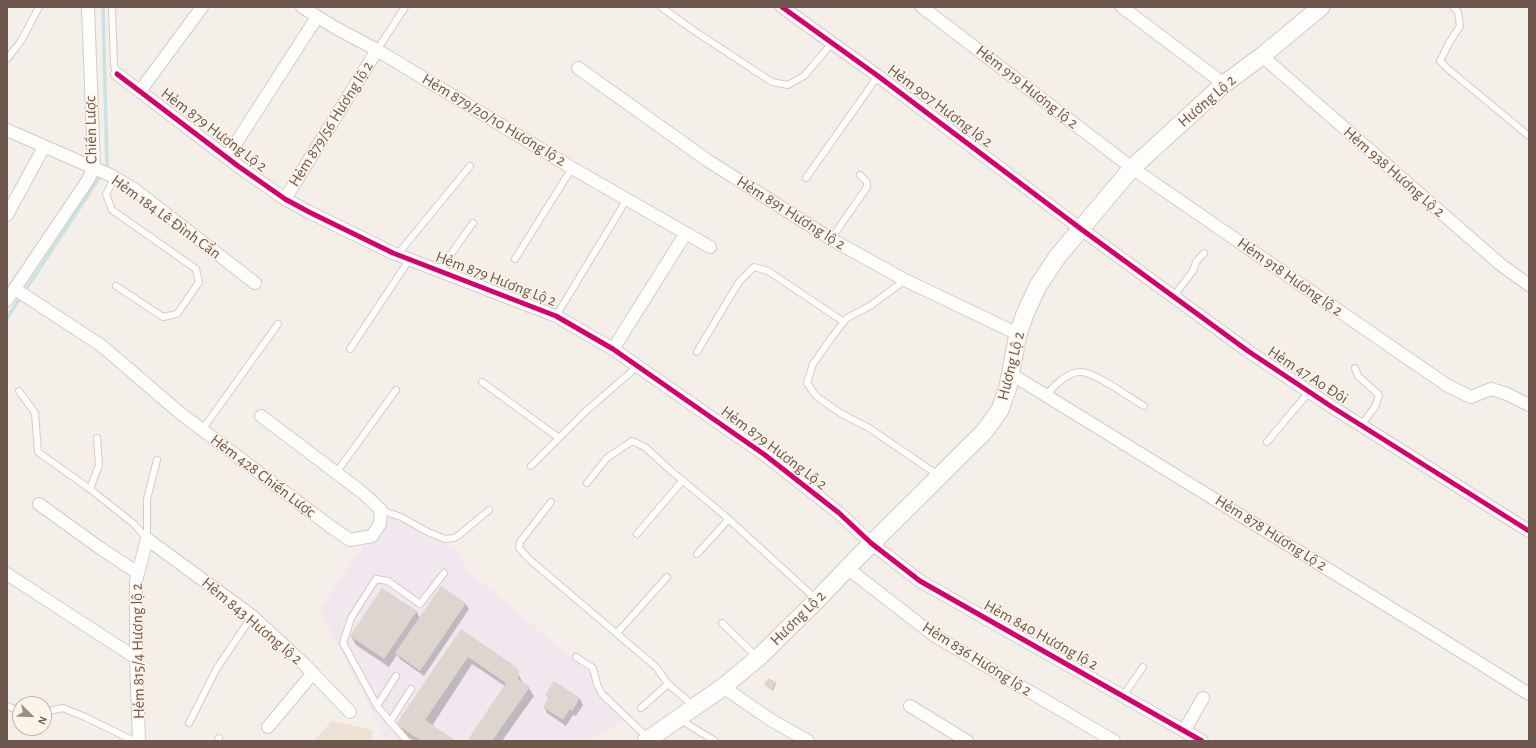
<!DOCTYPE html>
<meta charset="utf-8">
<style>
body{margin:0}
#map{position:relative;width:1536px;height:748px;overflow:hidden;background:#f4efe8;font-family:"Alegreya Sans",sans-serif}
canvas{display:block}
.frame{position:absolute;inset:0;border:8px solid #6e574c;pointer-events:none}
.north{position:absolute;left:12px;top:696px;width:40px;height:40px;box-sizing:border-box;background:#fdf4e8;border:1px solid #c4b5aa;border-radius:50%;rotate:113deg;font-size:11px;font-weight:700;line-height:16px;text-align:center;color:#6e574c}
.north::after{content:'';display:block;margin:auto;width:14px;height:18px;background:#9d8c83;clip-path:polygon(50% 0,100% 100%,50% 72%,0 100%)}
</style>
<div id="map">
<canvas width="1536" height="748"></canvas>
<div class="frame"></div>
<div class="north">N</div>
</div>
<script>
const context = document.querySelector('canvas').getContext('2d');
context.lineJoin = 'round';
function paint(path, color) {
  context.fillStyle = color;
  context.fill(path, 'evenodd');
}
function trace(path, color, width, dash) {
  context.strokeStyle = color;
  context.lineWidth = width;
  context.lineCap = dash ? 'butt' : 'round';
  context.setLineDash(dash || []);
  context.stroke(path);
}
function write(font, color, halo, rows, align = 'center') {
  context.font = font + ' "Alegreya Sans",sans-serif';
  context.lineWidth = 3;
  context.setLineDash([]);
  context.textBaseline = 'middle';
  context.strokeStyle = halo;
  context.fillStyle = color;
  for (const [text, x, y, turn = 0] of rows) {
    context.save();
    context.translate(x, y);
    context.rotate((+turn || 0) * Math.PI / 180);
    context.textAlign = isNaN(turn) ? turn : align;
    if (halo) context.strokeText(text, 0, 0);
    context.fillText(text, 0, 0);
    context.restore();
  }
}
paint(new Path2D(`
 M332,721L373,730L371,741H314Z`), '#ede1d6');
paint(new Path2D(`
 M390,517L457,551L467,570L592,675L597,692L624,721L586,741H387L320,610L363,546L370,547Z`), '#f0e7ef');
paint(new Path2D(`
 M465,603L469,609L424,676L400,659L397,655L389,667L356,645L351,636L416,611L420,618Z
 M461,631L515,668L523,683L529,688L534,696L502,741H468L505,686L472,664L432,726L455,741H415L402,733L398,724Z
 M769,679L776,684L773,691L766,685Z
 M554,682L580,699L583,705L576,716L573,715L566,726L547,713L544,707L549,699L546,695Z`), '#0003');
trace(new Path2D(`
 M7,318L107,166L103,7`), '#cbe2e2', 3.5);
paint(new Path2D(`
 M441,586L466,603L420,671L395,653Z
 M382,588L417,611L384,659L350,636Z
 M461,629L516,667L519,671L518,679L530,687L492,741H467L506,683L468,657L425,720L456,741H421L396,724Z
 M768,678L776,682L772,690L764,685Z
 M554,681L580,698L572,711L570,709L563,720L543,707L549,697L545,695Z`), '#ddd5ce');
const lane = new Path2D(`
 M112,7L114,65L117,74
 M661,7L693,30L772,82L788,85L804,76L832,43
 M1453,7L1458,12L1460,26L1449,43L1440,61L1448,69L1529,136
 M377,50L405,7
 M7,59L21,41L39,7
 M115,177L106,194L112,210L196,269L199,282L177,314L163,317L116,286
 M806,178L878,76
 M831,239L867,187V182L860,175
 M397,255L470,166
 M515,259L572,168
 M439,271L473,223
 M905,280L870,306L847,318L832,337L813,364L807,383L816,396L840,413L869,428L938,475
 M1173,297L1193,271L1196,262L1204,253
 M556,316L627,199
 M350,349L409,260
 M697,352L739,282L754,267L768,271L844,322
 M1355,368L1358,376L1379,395L1375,407L1361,425
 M482,382L559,438
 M19,391L35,413L38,452L90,489
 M1046,395C1054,386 1068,371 1081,372C1095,372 1130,398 1144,406
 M202,430L278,324
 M97,438L99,465L90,489L134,524L147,539
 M1267,442L1309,392
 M531,466L586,411L638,366
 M336,473L396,390
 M587,483L607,458L632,441L645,447L670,470L724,515L816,599
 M551,502L520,542L519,548L529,559L656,667L668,684L694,706
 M381,510L401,517L428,532L445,539L454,538L459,535L489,510
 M637,534L683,480
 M147,539V499L157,460
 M697,554L728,520
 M722,623L757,657
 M617,633L667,577
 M576,657L593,668L597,684L602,694L648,738
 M1123,696L1143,667
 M7,706L20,711
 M377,706L396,676
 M641,708L668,684
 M44,712L63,708L85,717L134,741
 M679,719L715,741
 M390,722L411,689
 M189,723L217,668L252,616
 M218,741L219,738
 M407,741L377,706L343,643L351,618L376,579L388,581L420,604L444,573`);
const street = new Path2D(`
 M302,7L334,27L377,50L572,168L710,247
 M782,7L878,76L1081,229L1248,351L1332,407L1529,531
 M922,7L1132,168L1448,386L1471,397L1491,389L1507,394L1529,405
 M1122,7L1224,84
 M1262,56L1500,264L1529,285
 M578,68L707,160L831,239L905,280L1018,334
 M117,74L238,166L285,199L309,212L393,253L556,316L613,349L765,455L839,513L871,543L920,581L1202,741
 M140,91L202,7
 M7,130L110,175L134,189L255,283
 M227,157L317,17
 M285,199L377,50
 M7,215L44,147
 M15,289L102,346L180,413L331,527L350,540L372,536L380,524L381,510L363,493L261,416
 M7,300L88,180L94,167L88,7
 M613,349L686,233
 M1011,374L1425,629L1529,694
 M39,504L100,548L138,573
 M847,568L935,636L1114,741
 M7,574L136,658
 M723,687L771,720L808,741
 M910,706L967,741
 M268,727L313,673
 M1184,731L1203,698
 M139,741L136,658V581L147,539L252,616L305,665L350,712`);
const secondary = new Path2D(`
 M646,741L723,687L758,658L817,600L858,557L984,432L1000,410L1008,387L1018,334L1025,314L1038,286L1058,256L1132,168L1224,84L1262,56L1321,7`);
trace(lane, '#d3ccc6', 8);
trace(street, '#d3ccc6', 14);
trace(secondary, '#d3cbc4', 19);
trace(lane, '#fdfdfc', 6);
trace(street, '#fdfdfc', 12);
trace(secondary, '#fdfdfc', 17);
trace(new Path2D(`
 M782,7L878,76L1081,229L1248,351L1332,407L1529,531
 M117,74L238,166L285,199L309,212L393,253L556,316L613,349L765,455L839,513L871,543L920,581L1202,741`), '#d6006c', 5);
write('16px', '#6e574c', '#fdf4e8', [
 ["Hẻm 919 Hương lộ 2",1027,87,38],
 ["Hương Lộ 2",1207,101,-41],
 ["Hẻm 907 Hương lộ 2",940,106,37],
 ["Hẻm 879/20/10 Hương lộ 2",494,120,31],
 ["Hẻm 879/56 Hương lộ 2",331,124,-58],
 ["Chiến Lược",91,130,-91],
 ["Hẻm 879 Hương Lộ 2",214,130,37],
 ["Hẻm 938 Hương Lộ 2",1394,172,41],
 ["Hẻm 891 Hương lộ 2",791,213,32],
 ["Hẻm 184 Lê Đình Cẩn",166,217,36],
 ["Hẻm 918 Hương lộ 2",1290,277,35],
 ["Hẻm 879 Hương Lộ 2",496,279,21],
 ["Hương Lộ 2",1011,366,-76],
 ["Hẻm 47 Ao Đôi",1308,375,33],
 ["Hẻm 879 Hương Lộ 2",774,448,37],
 ["Hẻm 428 Chiến Lược",263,476,37],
 ["Hẻm 878 Hương Lộ 2",1271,533,32],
 ["Hương Lộ 2",798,618,-45],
 ["Hẻm 843 Hương lộ 2",252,621,40],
 ["Hẻm 840 Hương lộ 2",1041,635,29],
 ["Hẻm 815/4 Hương lộ 2",138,651,-91],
 ["Hẻm 836 Hương lộ 2",977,659,32]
]);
</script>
